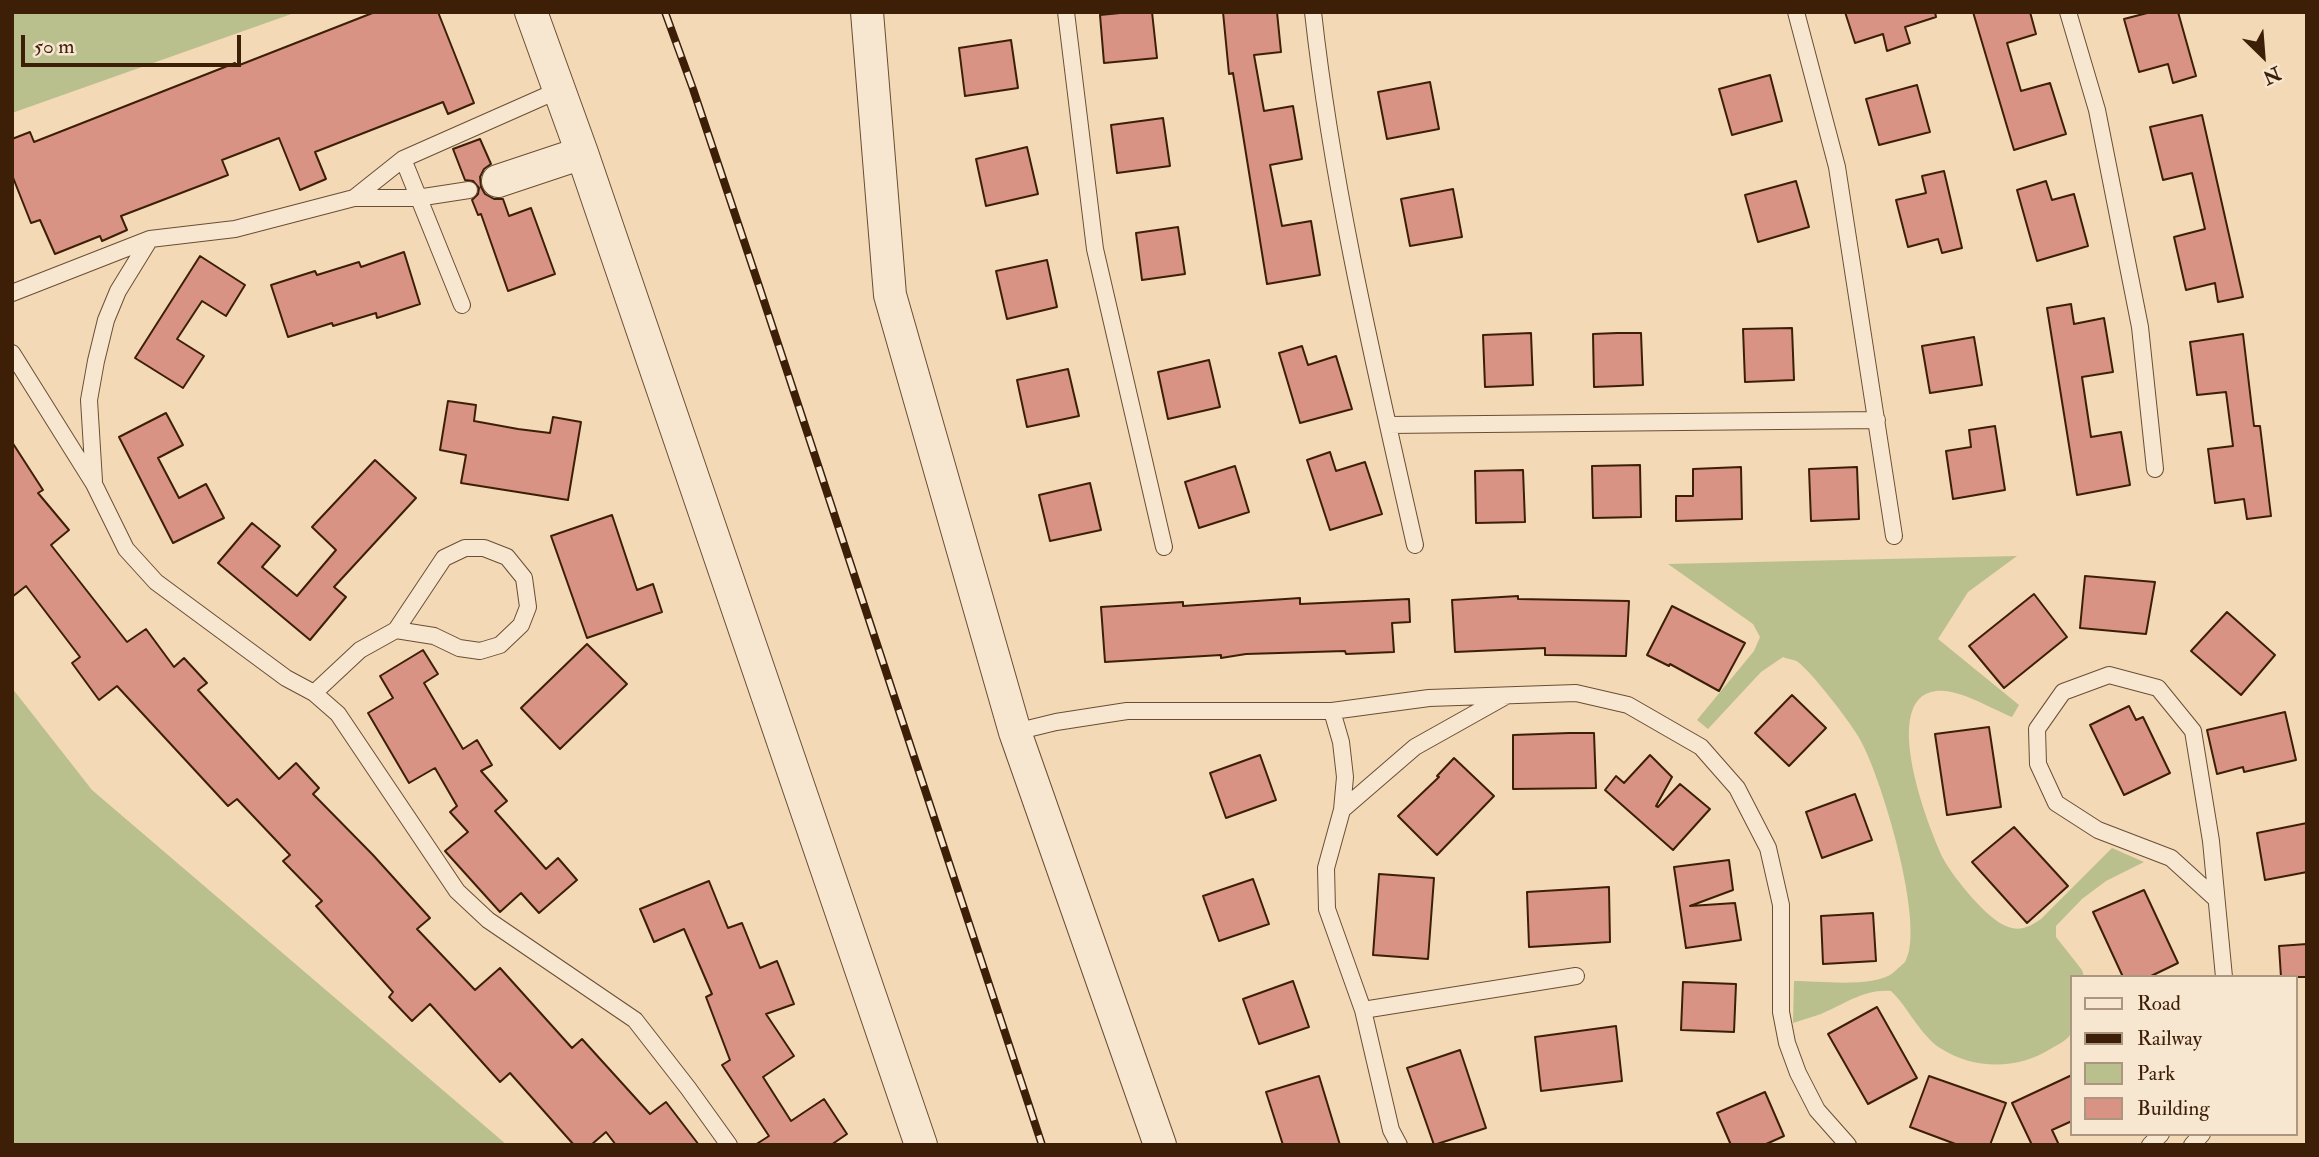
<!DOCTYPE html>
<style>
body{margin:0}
#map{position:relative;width:2319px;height:1157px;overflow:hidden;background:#f3d9b6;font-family:"IM FELL Double Pica",serif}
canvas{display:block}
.frame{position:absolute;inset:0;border:14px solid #3d1f08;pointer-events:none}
.legend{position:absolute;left:2070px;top:975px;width:228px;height:161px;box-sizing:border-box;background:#f7e6d0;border:2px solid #ad9680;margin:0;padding:9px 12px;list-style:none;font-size:21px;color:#3d1f08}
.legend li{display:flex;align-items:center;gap:14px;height:35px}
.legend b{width:35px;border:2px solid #ad9680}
.north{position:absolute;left:2228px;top:21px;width:70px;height:70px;-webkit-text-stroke:5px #f7e6d0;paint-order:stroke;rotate:155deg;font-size:19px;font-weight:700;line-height:28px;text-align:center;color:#3d1f08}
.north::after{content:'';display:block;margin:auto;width:24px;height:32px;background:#3d1f08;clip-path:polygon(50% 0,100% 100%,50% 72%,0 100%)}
.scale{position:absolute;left:21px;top:35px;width:220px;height:32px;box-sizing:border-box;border:4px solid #3d1f08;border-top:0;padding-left:9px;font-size:21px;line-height:24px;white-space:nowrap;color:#3d1f08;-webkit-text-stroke:5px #f7e6d0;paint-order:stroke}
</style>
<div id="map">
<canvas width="2319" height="1157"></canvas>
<div class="frame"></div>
<ul class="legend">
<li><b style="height:9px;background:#f7e6d0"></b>Road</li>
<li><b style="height:9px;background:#3d1f08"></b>Railway</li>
<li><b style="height:19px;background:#babf8e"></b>Park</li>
<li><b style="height:19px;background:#d89384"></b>Building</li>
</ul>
<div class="north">N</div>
<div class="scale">50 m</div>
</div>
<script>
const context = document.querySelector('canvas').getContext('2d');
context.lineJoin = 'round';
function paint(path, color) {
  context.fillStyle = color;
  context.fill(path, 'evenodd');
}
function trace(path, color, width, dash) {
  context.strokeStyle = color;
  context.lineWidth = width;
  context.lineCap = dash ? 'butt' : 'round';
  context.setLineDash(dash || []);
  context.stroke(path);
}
paint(new Path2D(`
 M12,12H297L12,113Z
 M2017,556L1968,592L1938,639L2019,705L2012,717C1992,709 1958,688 1936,691C1878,698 1929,830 1944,860C1954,878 1987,919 2006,926C2019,932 2030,927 2041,919L2112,848L2144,862L2106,881L2082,899L2056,926V937L2082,970L2084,977H2072C2072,989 2075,1020 2072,1031C2070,1039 2059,1044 2052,1048C2018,1070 1974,1070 1940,1048C1920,1035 1908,1007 1891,991C1864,989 1845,1004 1821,1014C1812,1017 1802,1020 1793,1023L1794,981C1819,981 1873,988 1893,973C1896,970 1902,965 1905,962C1927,927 1880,771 1858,736C1847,718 1814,675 1798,662C1794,659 1787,659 1783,657L1761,672L1708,729L1697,720L1754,651L1760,637L1753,624L1668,564Z
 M12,688L92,790L507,1145H12Z`), '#babf8e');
const building = new Path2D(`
 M375,12H438L474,103L448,114L443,102L315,152L326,179L300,190L279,138L222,160L228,175L121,216L127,230L102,241L100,236L55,254L40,220L31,223L12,175V139L30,132L34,142L235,63L237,66Z
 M1130,12H1152L1157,58L1104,63L1100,15Z
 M1223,12H1277L1281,52L1254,55L1264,111L1293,106L1302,159L1270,165L1282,226L1311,221L1320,275L1267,284L1233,73L1229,74Z
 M1845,12H1935L1936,17L1905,27L1910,43L1887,51L1883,34L1855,43Z
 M1973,12H2030L2036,34L2007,43L2021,91L2050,83L2066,134L2014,150Z
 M2151,12H2178L2196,76L2173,83L2168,64L2139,72L2124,19Z
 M1011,40L1018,88L965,96L959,48Z
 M1770,75L1782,121L1732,135L1719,89Z
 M1430,82L1439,129L1387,139L1378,92Z
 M1917,85L1930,132L1879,145L1866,99Z
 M2202,115L2243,297L2218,302L2215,283L2186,290L2174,237L2205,229L2192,173L2163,180L2150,127Z
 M1163,118L1170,166L1117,173L1111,125Z
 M480,139L491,164L484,169L480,177L481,187L485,194L494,199H503L509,216L531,208L555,274L508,291L481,214L478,215L472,200L478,194L479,188L473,181L465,180L453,149Z
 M1027,147L1038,194L986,206L976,159Z
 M1944,171L1962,248L1942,253L1938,239L1908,247L1896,200L1926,193L1922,176Z
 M1796,181L1809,227L1758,242L1745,195Z
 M2046,181L2052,200L2074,194L2088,246L2037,261L2017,190Z
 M1453,189L1462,237L1410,246L1401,199Z
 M1178,227L1185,274L1142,280L1136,233Z
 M404,252L420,304L377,318L376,313L333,326L332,323L288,337L271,285L315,271L317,275L359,262L361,267Z
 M200,256L245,285L226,316L202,301L177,339L204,356L183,388L135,358Z
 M1047,260L1057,307L1007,319L996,271Z
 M2071,304L2074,324L2104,318L2113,372L2082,377L2091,437L2121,432L2130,485L2077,495L2047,308Z
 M1792,328L1794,380L1745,382L1743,329Z
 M1531,333L1533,385L1485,387L1483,335Z
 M1617,333H1641L1643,385L1594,387L1593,334Z
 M2243,334L2254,426H2260L2271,516L2247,519L2244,499L2215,503L2208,449L2233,446L2226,392L2197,395L2190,342Z
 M1974,337L1982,385L1930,393L1922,346Z
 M1302,346L1308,365L1336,356L1352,409L1300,423L1279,353Z
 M1209,360L1220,407L1168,419L1158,372Z
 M1068,369L1079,416L1027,427L1017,380Z
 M448,401L476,405L474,421L518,429L550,433L553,417L581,422L568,500L461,483L466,455L440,450Z
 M166,413L183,445L158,458L179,498L206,484L224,518L173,543L119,437Z
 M1995,426L2005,490L1953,499L1946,451L1971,447L1969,430Z
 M12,442L43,490L38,493L69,530L51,545L127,642L146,629L174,667L184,658L207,683L198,690L279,779L296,763L319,788L313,794L373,855L430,918L417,929L475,990L500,968L572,1048L582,1039L650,1114L666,1102L699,1145H616L606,1132L591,1145H574L510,1073L500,1082L430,1004L412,1021L389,997L393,992L316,906L322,901L283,861L290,855L237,799L228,806L117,686L99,700L72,663L80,657L26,586L12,597Z
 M1330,452L1336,471L1365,462L1382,514L1330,530L1307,460Z
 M375,460L416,498L334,587L346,597L310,640L218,563L252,523L280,546L262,567L297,596L336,550L312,527Z
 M1640,465L1641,517L1593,518L1592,466Z
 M1235,466L1249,512L1199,528L1185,482Z
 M1741,467L1742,519L1676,521V496H1693V469Z
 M1857,467L1859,519L1811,521L1809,469Z
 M1523,470L1525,522L1476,523L1475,471Z
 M1090,483L1101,530L1050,541L1039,495Z
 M612,515L637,590L653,584L662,612L587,638L551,536Z
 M2085,576L2155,582L2146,634L2080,628Z
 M2034,594L2067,637L2004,688L1969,646Z
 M1518,596V599L1629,601L1626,656L1545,655V648L1455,652L1452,600Z
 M1300,598V604L1409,599L1410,622L1392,623L1394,652L1346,654L1345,651L1246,654L1221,658V655L1105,662L1101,607L1183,602V606Z
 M1672,606L1745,643L1719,691L1670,664L1669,666L1647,655Z
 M2227,612L2275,655L2241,695L2191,651Z
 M587,644L627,684L560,749L521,708Z
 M423,650L438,674L424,683L463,749L477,740L492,765L481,771L507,801L495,811L546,869L558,858L577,880L539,913L521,893L500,912L445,851L468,832L450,812L457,806L435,768L409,783L368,713L393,698L380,676Z
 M1792,695L1826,728L1789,766L1755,733Z
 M2129,706L2136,720L2143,717L2170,773L2124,795L2090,725Z
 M2285,712L2296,760L2244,772L2243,767L2217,774L2207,730Z
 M1989,727L2001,807L1947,815L1935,734Z
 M1569,733H1594L1596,788L1513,789V735Z
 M1260,755L1276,800L1226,818L1210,773Z
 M1650,755L1672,777L1656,806L1658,807L1680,784L1710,809L1673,850L1605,790L1616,776L1624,783Z
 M1454,758L1494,796L1437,855L1398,816L1439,777L1437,776Z
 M1855,794L1872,840L1822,858L1806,812Z
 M2307,823V872L2265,880L2257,833Z
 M2014,827L2068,886L2027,923L1972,862Z
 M1729,860L1733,890L1690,906L1735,903L1741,940L1686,948L1674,867Z
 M1379,874L1434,878L1428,959L1373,955Z
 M1253,879L1269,924L1219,941L1203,896Z
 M709,881L728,928L742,923L760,968L777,961L794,1004L766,1014L794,1056L763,1077L791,1121L824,1099L847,1134L831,1145H755L769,1136L722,1065L730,1060L706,997L712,994L684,929L654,942L640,909Z
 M1609,887L1610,942L1529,947L1527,892Z
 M2144,890L2178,963L2149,977H2123L2093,912Z
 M1873,913L1876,961L1823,964L1821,916Z
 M2307,944V977H2281L2279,946Z
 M1293,981L1309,1027L1259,1044L1243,999Z
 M1683,982L1736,984L1734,1032L1681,1030Z
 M1877,1007L1917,1078L1868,1104L1828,1034Z
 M1616,1026L1622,1081L1541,1091L1535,1037Z
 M1460,1050L1486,1128L1434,1145L1407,1068Z
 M2072,1075V1121L2052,1130L2059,1145H2032L2012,1103Z
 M1319,1076L1340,1145H1283L1266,1092Z
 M1929,1076L2006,1103L1990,1145H1958L1910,1127Z
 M1765,1092L1784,1136L1764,1145H1731L1717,1113Z`);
paint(building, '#d89384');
trace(building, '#3d1f08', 2);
const service = new Path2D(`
 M1066,12L1095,249L1164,547
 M1313,12C1333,192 1375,368 1415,545
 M1796,12L1837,167L1894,536
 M2068,12L2097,110L2140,327L2155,469
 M403,159L462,305
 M354,198L403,159L559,90
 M12,293L150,239L235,229L354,198H417L469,190
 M12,353L94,484L126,549L156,582L286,678L314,693L338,714L457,891L488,920L635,1020L688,1088L729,1145
 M1388,425L1877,420
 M94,481L89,400L96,361L106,320L118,291L150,239
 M314,693L360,650L396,630L444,558L465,548H484L507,557L524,578L528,607L521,625L500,645L480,651L459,648L434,636L396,630
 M1332,711L1429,698L1576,693L1628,705L1701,747L1737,788L1768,848L1781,905V1012L1787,1043L1798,1073L1817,1110L1848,1145
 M1015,732L1056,722L1127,711H1332L1341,742L1345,777L1342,810L1326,868L1327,909L1363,1010L1391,1130L1399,1145
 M1342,810L1415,747L1506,696
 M2215,898L2171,858L2098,830L2056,803L2038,764L2037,729L2063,692L2109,675L2158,688L2193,731L2211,841L2224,977
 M1363,1010L1576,976
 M2150,1145L2161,1134
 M2192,1145L2202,1134`);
const minor = new Path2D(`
 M531,12L582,153L921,1145
 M867,12L890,295L1015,732L1160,1145
 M498,181L582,153`);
trace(service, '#6a4e34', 18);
trace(minor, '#6a4e34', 34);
trace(service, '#f7e6d0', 16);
trace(minor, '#f7e6d0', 32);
const rail = new Path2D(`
 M665,12L693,89L759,286L1042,1145`);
trace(rail, '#3d1f08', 8);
trace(rail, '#f7e6d0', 5, [16]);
</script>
